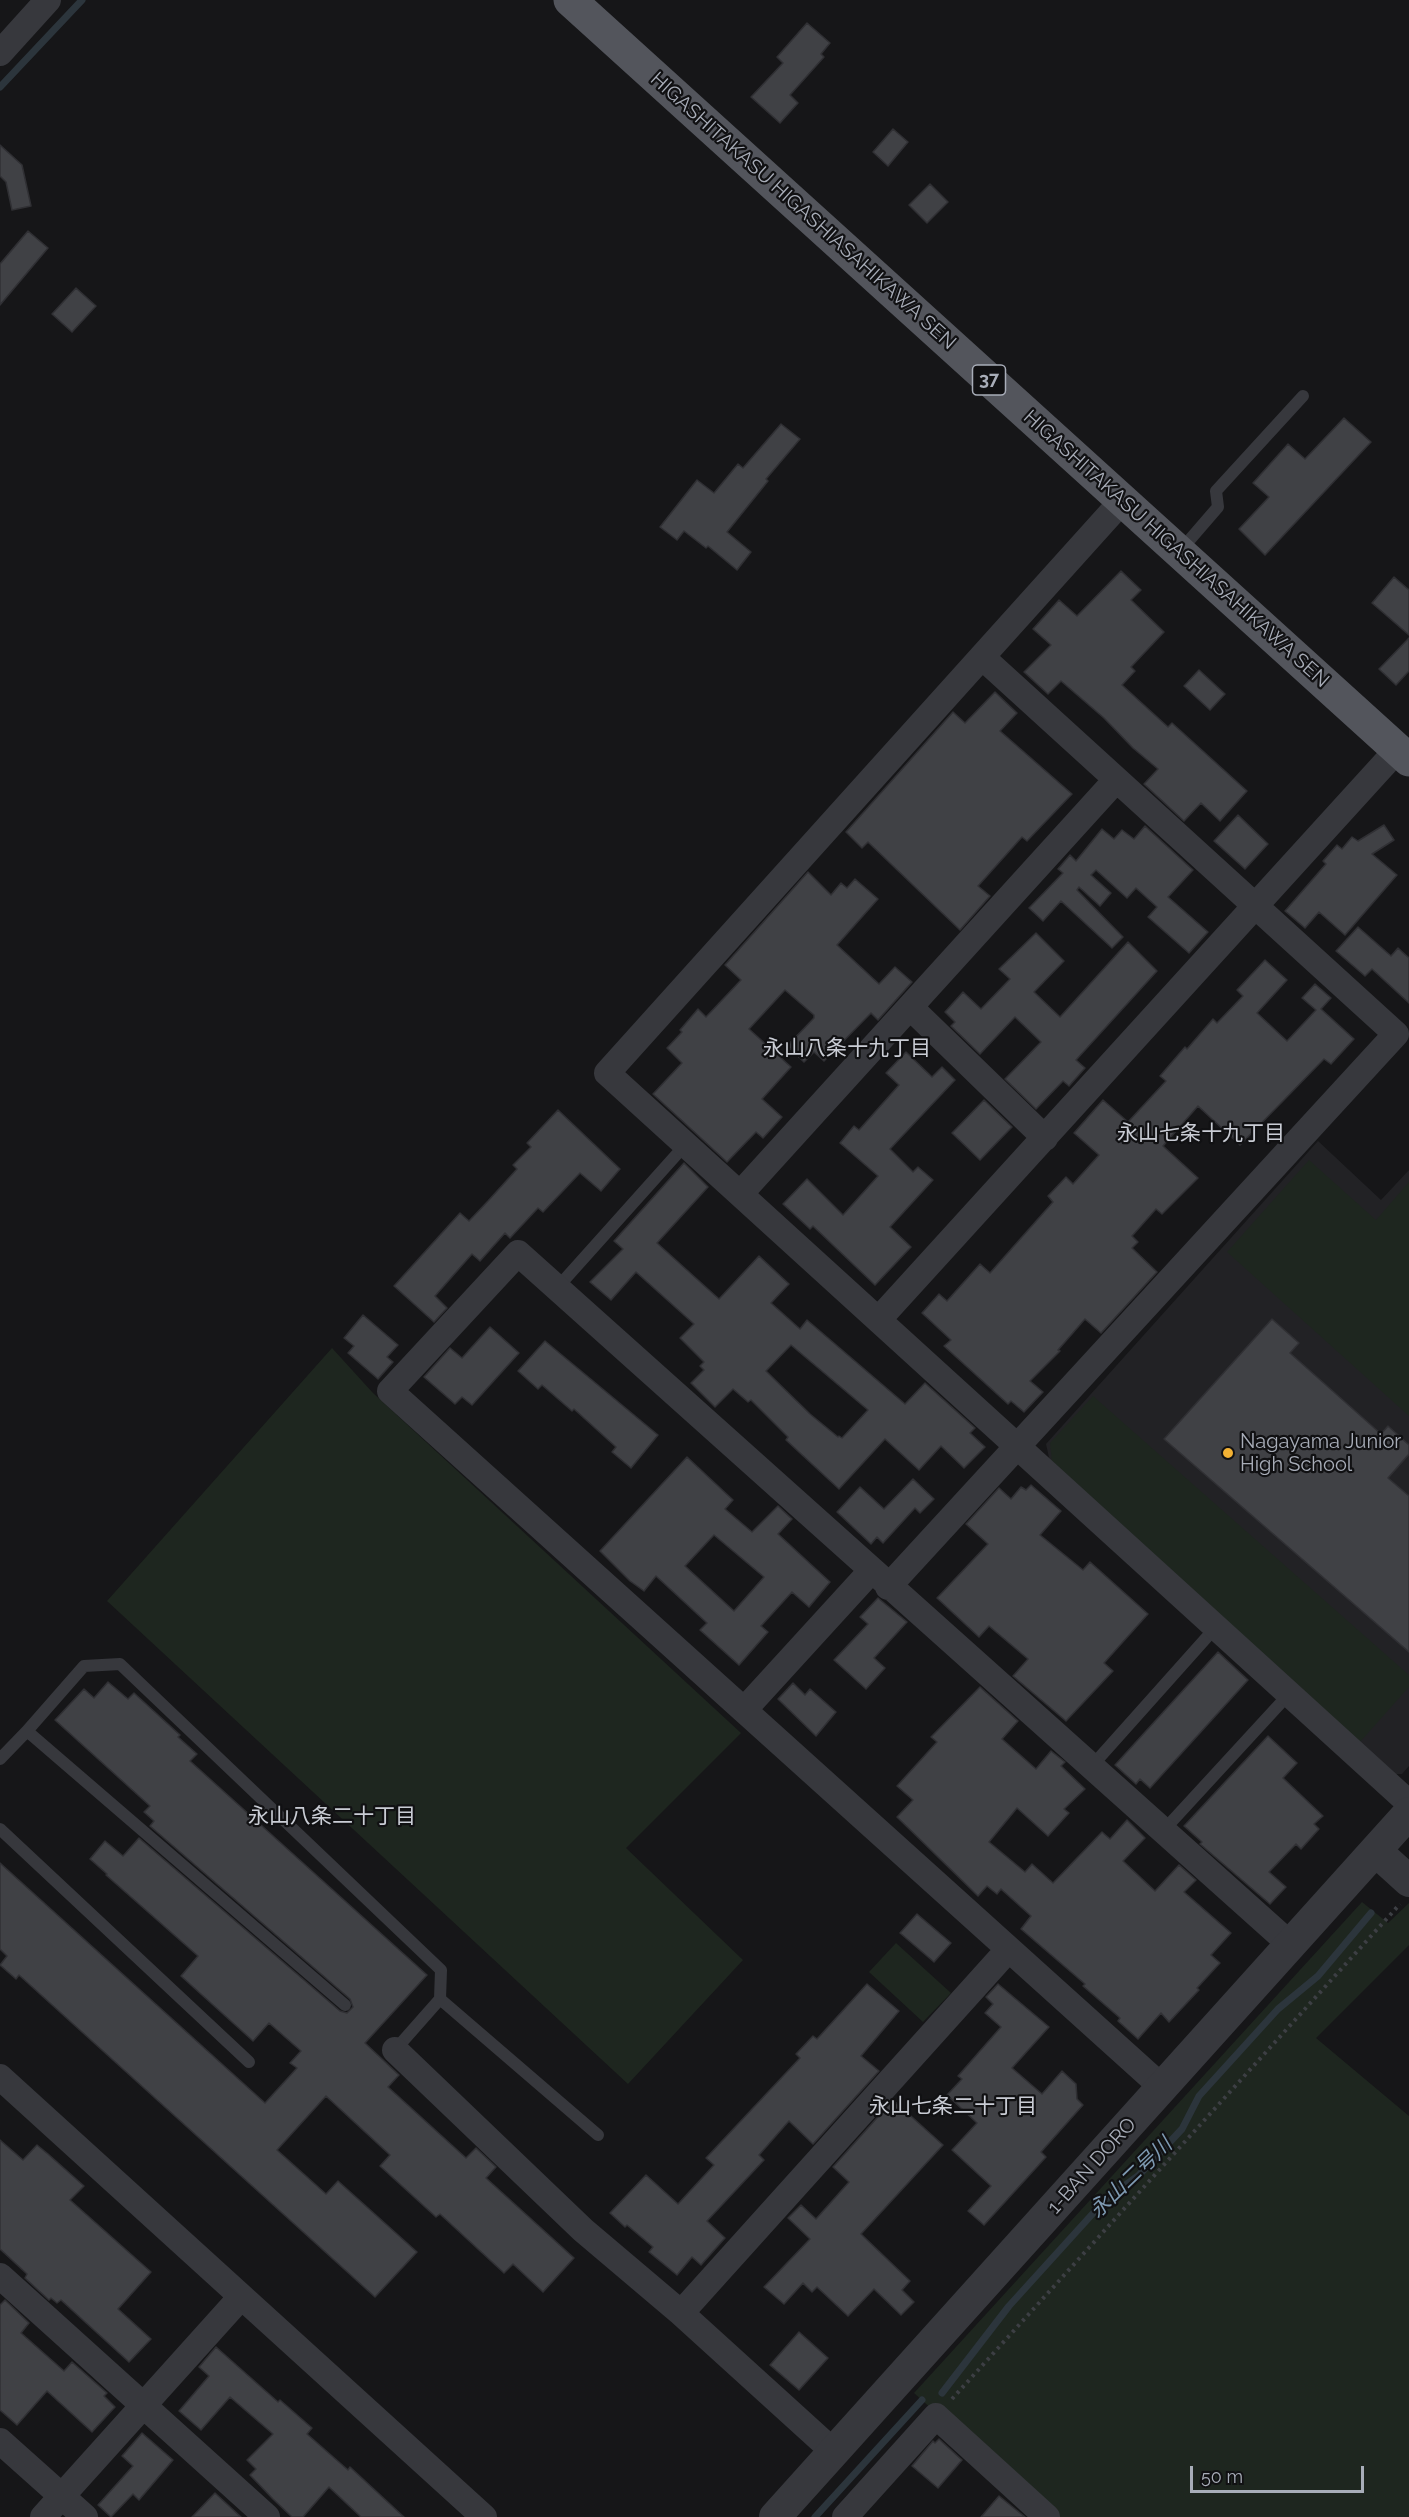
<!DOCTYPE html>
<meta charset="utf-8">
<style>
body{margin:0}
#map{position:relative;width:1409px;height:2517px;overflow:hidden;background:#161618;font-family:Raleway,sans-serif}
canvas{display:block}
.scale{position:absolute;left:1190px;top:2466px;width:174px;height:27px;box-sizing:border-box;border:3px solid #a8adb8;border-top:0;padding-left:8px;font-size:18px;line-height:21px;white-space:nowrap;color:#a8adb8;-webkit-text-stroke:4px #111113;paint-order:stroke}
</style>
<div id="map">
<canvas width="1409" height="2517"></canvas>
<div class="scale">50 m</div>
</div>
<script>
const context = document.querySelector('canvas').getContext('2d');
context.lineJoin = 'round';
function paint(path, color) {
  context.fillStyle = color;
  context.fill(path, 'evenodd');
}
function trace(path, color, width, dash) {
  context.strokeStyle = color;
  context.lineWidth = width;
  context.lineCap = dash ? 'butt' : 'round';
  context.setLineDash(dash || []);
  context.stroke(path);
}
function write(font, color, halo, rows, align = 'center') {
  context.font = font + ' Raleway,"Noto Sans JP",sans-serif';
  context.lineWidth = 4.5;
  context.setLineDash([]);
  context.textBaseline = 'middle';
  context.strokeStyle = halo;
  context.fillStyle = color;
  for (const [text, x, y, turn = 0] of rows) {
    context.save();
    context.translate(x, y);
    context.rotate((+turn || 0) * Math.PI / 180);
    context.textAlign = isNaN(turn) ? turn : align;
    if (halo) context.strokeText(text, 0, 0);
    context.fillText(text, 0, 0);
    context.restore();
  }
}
paint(new Path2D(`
 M1318,1141L1381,1200L1409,1170V1766L1402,1774H1391L1050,1462L1046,1444Z`), '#222225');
paint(new Path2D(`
 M1309,1160L1376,1220L1409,1182V1416L1227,1252Z
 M332,1348L373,1393L741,1733L626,1848L743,1960L628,2084L107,1601Z
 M1093,1396L1409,1675V1687L1360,1742L1052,1461L1050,1443Z
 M1362,1902L1388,1923L1409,1903V1945L1316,2038L1409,2116V2517H1051L914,2393Z
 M896,1943L951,1993L923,2022L869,1972Z`), '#1e261f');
trace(new Path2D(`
 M0,87L82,0
 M942,2393L1009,2306L1106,2199L1139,2175L1182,2129L1199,2096L1278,2009L1318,1976L1371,1913
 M815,2517L922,2400`), '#2c353c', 7);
const building = new Path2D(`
 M807,23L830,43L821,54L824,57L790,95L798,103L780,123L751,97L783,63L777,57Z
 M893,129L908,142L888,166L873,152Z
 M0,145L22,165L31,206L12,210L6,182L0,176Z
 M930,184L948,202L927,223L909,205Z
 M28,231L48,248L0,305V264Z
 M76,288L96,306L72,332L52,314Z
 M1344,418L1371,442L1265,555L1239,529L1269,497L1253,483L1288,444L1305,459Z
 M781,424L800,439L766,479L768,481L727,532L751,552L737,570L708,546L706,548L684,531L677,540L660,527L697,480L714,493L738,464L743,468Z
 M1121,571L1141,590L1131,600L1164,632L1131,667L1135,671L1122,685L1168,727L1172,723L1247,791L1220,821L1201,803L1184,821L1144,784L1158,769L1133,748L1104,718L1061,681L1048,694L1024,672L1051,645L1033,629L1059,600L1077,616Z
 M1394,577L1409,590V635L1372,603Z
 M1409,638V671L1396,685L1379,669Z
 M1199,670L1225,694L1210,710L1184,686Z
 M995,692L1017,713L1000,731L1072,794L1027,841L1022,837L978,886L990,896L960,930L868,842L862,848L846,832L953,712L965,723Z
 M1238,815L1268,844L1245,869L1214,841Z
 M1384,825L1394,840L1372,854L1397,875L1345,935L1319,912L1305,928L1285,911L1326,864L1323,861L1337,845L1342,849L1352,837L1358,841Z
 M1145,826L1193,870L1168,897L1208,932L1189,953L1148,917L1157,907L1136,888L1127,898L1096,870L1091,875L1111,893L1100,906L1079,887L1077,890L1123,937L1112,948L1061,901L1043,921L1029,908L1063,873L1058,869L1070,855L1076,861L1102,829L1114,839L1122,830L1134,839Z
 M808,872L831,895L841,883L847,888L855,879L878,899L837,945L879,984L895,967L912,982L878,1020L871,1013L824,1061L814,1052L804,1062L787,1046L814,1018V1015L785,990L749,1029L791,1067L762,1099L782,1117L763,1138L756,1132L727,1162L653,1094L682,1063L667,1048L682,1032L680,1030L698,1009L706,1017L741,980L725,965Z
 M1358,927L1391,956L1398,948L1409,958V1003L1372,969L1365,976L1336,951Z
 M1036,933L1064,961L1034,992L1060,1017L1128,942L1157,971L1076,1060L1085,1068L1069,1086L1063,1081L1036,1109L1005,1079L1041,1042L1015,1017L980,1054L951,1026L955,1022L945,1012L963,992L981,1009L1010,979L999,969Z
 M1265,960L1287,980L1257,1013L1287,1041L1316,1010L1302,998L1315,984L1331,998L1321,1009L1354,1039L1331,1064L1324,1059L1240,1145L1198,1106L1163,1146L1198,1178L1162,1214L1156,1209L1132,1236L1138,1242L1132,1248L1157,1272L1101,1333L1085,1319L1058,1350L1060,1351L1030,1381L1043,1392L1024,1412L1011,1401L1008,1404L944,1346L951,1340L922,1313L939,1294L947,1301L980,1264L990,1273L1053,1202L1048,1196L1066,1177L1073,1184L1099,1155L1074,1133L1103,1100L1128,1122L1166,1081L1160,1076L1185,1047L1187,1049L1213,1019L1217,1023L1243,996L1237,990Z
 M906,1052L932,1077L942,1067L955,1080L890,1149L913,1172L918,1167L933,1180L890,1227L911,1247L875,1285L813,1226L810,1229L783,1204L807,1179L843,1215L878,1176L840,1143L854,1126L859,1130L899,1085L886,1073Z
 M984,1100L1012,1127L980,1160L952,1133Z
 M558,1110L620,1169L601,1191L580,1173L543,1212L538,1208L510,1238L505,1233L480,1261L472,1254L435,1296L447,1308L434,1322L394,1286L460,1213L469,1221L488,1201L517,1169L513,1165L531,1147L527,1143Z
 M684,1163L708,1187L657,1243L719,1299L759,1256L789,1284L771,1303L800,1329L807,1320L905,1404L925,1383L975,1428L970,1433L985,1447L964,1468L941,1446L919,1470L885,1439L839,1489L786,1440L788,1437L751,1400L748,1402L733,1389L715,1407L691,1383L704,1370L700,1366L704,1362L680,1338L694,1324L636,1272L611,1300L590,1282L623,1249L614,1241ZM791,1345L868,1410L842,1438L839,1436L838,1437L810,1414L766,1371Z
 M363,1315L398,1345L387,1357L393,1362L378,1379L348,1353L354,1346L344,1338Z
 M1272,1319L1299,1343L1290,1353L1381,1434L1388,1426L1409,1445V1454L1388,1478L1409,1496V1652L1164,1439Z
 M490,1327L519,1353L472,1405L462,1397L455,1404L424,1377L450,1348L462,1358Z
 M545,1341L658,1435L631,1468L612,1452L616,1447L574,1409L572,1411L542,1385L538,1389L518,1371Z
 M687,1457L733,1500L725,1509L752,1532L778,1506L792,1519L778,1534L830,1582L809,1607L792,1592L761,1626L768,1632L739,1665L700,1630L707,1623L656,1576L644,1591L630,1581L600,1551ZM714,1535L764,1577L734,1611L685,1566Z
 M913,1479L934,1499L920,1513L915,1508L883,1543L877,1537L871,1544L837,1512L860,1487L884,1509Z
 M1031,1485L1061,1511L1040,1535L1083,1570L1090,1562L1148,1614L1104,1663L1113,1671L1066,1721L1013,1676L1028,1659L989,1626L979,1637L937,1598L988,1544L966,1524L999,1488L1011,1499L1021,1487L1026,1490Z
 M878,1598L907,1622L874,1658L885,1668L866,1689L834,1660L868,1624L860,1617Z
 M1218,1652L1248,1680L1150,1788L1140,1779L1136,1784L1115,1765Z
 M108,1682L128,1699L134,1693L180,1735L178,1737L197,1754L190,1761L427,1975L365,2043L399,2075L388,2087L466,2158L476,2148L496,2167L486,2178L574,2258L543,2292L513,2264L504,2273L440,2214L436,2217L380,2166L390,2155L326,2096L277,2150L326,2194L338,2181L417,2252L375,2297L19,1975L16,1979L0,1965L7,1956L0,1949V1863L265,2103L297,2068L290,2063L301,2051L269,2023L253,2041L181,1976L198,1956L106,1875L107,1874L90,1859L105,1841L123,1856L139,1838L340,2011L347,2013L353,2007L350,1999L150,1826L154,1821L144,1812L150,1806L55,1720L84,1689L94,1698Z
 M793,1683L805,1695L810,1689L836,1712L816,1736L778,1699Z
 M980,1687L1018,1721L1002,1739L1036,1769L1051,1751L1065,1762L1061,1766L1085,1789L1064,1809L1069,1813L1048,1836L1017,1808L989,1842L1025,1872L1032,1864L1053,1883L1102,1832L1110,1839L1127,1820L1145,1838L1123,1861L1155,1891L1179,1865L1196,1880L1184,1892L1231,1933L1211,1955L1220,1963L1197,1988L1199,1990L1169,2022L1161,2013L1138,2039L1118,2021L1120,2018L1083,1986L1085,1984L1021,1929L1031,1916L1001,1889L997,1894L987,1886L978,1896L897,1817L913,1800L897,1786L937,1742L931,1737Z
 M1268,1736L1297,1763L1283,1778L1323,1816L1314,1824L1319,1829L1301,1849L1296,1844L1269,1872L1286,1887L1270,1904L1200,1844L1202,1842L1184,1826Z
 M917,1914L951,1943L934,1962L900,1933Z
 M867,1984L899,2011L861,2056L879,2071L813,2144L789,2121L759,2155L764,2160L707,2221L725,2238L701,2265L692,2257L677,2275L649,2252L653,2247L627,2225L625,2227L610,2213L646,2175L678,2204L714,2165L706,2158L800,2058L796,2054L813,2036L817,2039Z
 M998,1984L1049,2027L1012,2068L1042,2094L1062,2071L1076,2084L1077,2099L1083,2105L1041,2152L1046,2157L984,2225L968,2211L991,2186L952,2150L977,2123L947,2095L962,2079L958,2076L1001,2027L985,2013L993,2004L986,1997Z
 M893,2100L943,2145L861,2234L910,2281L902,2290L914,2302L901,2315L874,2289L848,2316L817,2287L812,2292L803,2283L784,2304L764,2287L810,2239L788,2218L801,2205L816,2219L849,2182L833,2167Z
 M0,2140L23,2160L37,2145L48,2154L84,2186L70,2200L151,2272L118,2309L151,2339L129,2362L61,2300L57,2303L51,2298L49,2300L25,2278L27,2274L0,2249Z
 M5,2300L29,2323L21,2333L64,2371L72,2362L107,2393L104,2396L115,2407L92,2432L47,2391L17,2425L0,2410V2305Z
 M799,2332L828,2358L799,2390L770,2365Z
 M216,2347L278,2402L280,2400L312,2428L307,2434L348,2470L350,2467L404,2517H361L329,2487L303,2517H292L273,2499L250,2475L256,2469L247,2460L273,2434L230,2397L201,2430L179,2411L209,2376L199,2367Z
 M142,2433L173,2460L139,2500L133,2494L111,2517L98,2505L133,2466L122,2456Z
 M939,2439L962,2460L938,2488L912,2466L933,2441L935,2443Z
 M215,2493L241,2517H192Z
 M999,2496L1025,2517H981Z`);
paint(building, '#404145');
trace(building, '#303034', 1.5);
trace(new Path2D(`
 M952,2399L1400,1904`), '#3d3f44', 4, [3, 4.5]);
trace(new Path2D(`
 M1180,551L1218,507L1216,491L1303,396
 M557,1288L686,1144
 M0,1759L27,1731
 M1091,1767L1216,1627
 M0,1829L249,2062
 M1163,1831L1289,1694
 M345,2005L27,1731L84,1666L120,1664L441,1970L440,1999
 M395,2050L440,1999L598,2135`), '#37383d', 12);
trace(new Path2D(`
 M0,53L48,0
 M1123,500L607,1073L1409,1803
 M911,1008L1045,1138
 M740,1194L1116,780
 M879,1319L1398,749
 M888,1587L1396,1034L982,657
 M744,1710L871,1571
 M395,2050L583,2230L681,2313L833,2451
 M0,2077L484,2517
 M1163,2088L390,1391L518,1253L1291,1945
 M0,2276L267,2517
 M681,2313L1008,1950
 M0,2441L85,2517
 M43,2517L241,2297
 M845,2517L936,2416L1047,2517`), '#37383d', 26);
trace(new Path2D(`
 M1376,1851L1409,1881
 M775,2517L1409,1813`), '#37383d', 32);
trace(new Path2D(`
 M570,0L1409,760`), '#53555c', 33);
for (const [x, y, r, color] of [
 [1228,1453,6,"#f2b134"]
]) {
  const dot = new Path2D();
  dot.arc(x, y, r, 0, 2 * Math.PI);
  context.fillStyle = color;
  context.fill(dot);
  trace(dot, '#111113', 2);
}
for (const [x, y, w] of [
 [989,380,33]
]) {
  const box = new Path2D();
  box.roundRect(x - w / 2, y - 15, w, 30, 4.5);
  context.fillStyle = '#111113';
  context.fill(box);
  trace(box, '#a8adb8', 1.5);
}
write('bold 18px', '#a8adb8', null, [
 ["37",989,380]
]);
write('20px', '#a8adb8', '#111113', [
 ["HIGASHITAKASU HIGASHIASAHIKAWA SEN",803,211,42],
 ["HIGASHITAKASU HIGASHIASAHIKAWA SEN",1176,549,42],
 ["1-BAN DORO",1092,2166,-48]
]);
write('20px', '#a8adb8', '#111113', [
 ["Nagayama Junior",1240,1442],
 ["High School",1240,1465]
], 'left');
write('21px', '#c9ccd4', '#111113', [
 ["永山八条十九丁目",847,1049],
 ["永山七条十九丁目",1201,1134],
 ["永山八条二十丁目",332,1817],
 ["永山七条二十丁目",953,2107]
]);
write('italic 21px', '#7f9bb3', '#111113', [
 ["永山二号川",1131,2178,-44]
]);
</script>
